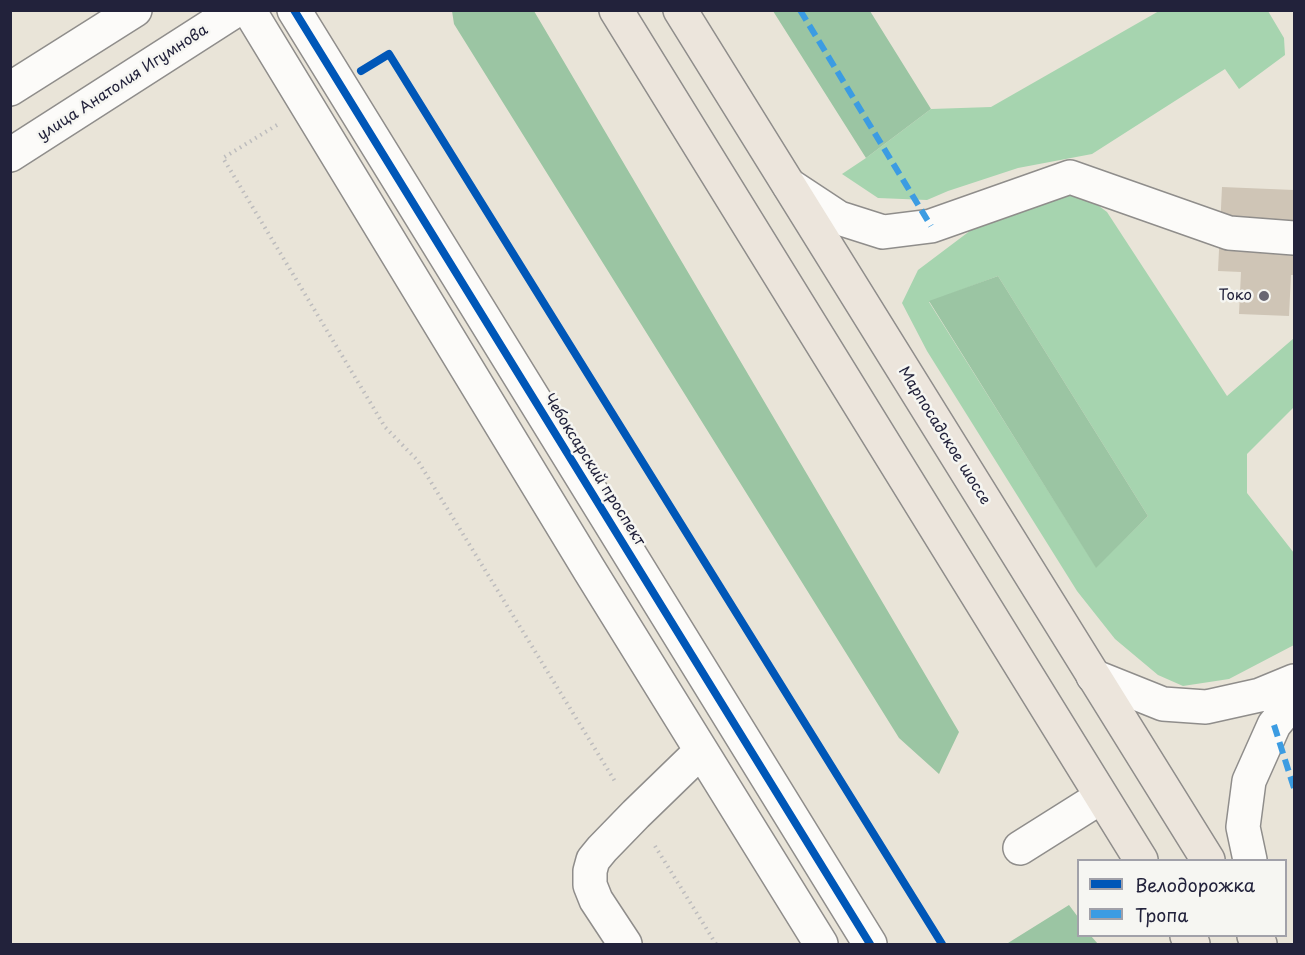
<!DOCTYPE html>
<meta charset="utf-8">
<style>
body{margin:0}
#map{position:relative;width:1305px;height:955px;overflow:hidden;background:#e9e4d8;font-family:"Playpen Sans",sans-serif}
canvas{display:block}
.frame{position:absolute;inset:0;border:12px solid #22223b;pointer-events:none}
.legend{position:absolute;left:1077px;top:859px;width:210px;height:78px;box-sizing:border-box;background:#f6f6f2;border:2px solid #a1a1a9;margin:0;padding:8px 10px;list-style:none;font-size:18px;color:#22223b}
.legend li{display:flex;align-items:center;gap:12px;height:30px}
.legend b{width:30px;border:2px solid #a1a1a9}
</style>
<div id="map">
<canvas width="1305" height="955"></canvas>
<div class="frame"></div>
<ul class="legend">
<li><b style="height:8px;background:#0057b8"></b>Велодорожка</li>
<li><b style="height:8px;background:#3c9ce2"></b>Тропа</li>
</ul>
</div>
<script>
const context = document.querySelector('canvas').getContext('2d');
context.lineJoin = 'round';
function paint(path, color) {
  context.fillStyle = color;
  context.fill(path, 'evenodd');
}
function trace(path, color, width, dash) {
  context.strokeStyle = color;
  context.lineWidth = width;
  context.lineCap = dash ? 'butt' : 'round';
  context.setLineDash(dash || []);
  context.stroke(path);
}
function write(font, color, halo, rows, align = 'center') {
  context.font = font + ' "Playpen Sans",sans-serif';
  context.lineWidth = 5;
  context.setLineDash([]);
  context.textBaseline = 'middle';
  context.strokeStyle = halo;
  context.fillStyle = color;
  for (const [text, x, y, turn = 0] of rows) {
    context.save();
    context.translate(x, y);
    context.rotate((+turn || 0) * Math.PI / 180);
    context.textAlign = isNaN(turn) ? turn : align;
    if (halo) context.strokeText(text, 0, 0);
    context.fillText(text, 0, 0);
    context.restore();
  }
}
paint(new Path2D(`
 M1159,11H1268L1284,38L1285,55L1239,89L1225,69L1092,154L1018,168L948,191L927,200L878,198L842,174L866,158L931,109L991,107Z
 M1060,194L1087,197L1107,212L1227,396L1294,338V407L1247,454V493L1294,553V645L1229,679L1183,686L1158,675L1115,639L1077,591L927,351L902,303L918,270L991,215ZM998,276L1148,516L1096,567L929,302Z`), '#a6d4af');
paint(new Path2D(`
 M452,11H534L959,732L939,774L899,738L454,24Z
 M773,11H870L931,109L866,158Z
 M998,276L1148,516L1096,568L929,301Z
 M1069,905L1078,917V936H1091L1098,944H1010L1008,943Z`), '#9bc5a3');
paint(new Path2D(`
 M1222,187L1294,190V275H1291L1289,316L1239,314L1241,272L1218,271Z`), '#cfc5b6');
const minor = new Path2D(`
 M249,10L590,571L821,944
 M294,10L870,944
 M10,89L135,10
 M10,155L236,10
 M789,185L839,218L883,232L931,226L1070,177L1229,233L1294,238
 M1093,676L1163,704L1206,707L1260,695L1294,681
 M1020,848L1101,797
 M1250,860L1243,827L1249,781L1274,725L1294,700
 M625,944L596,900L590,885V871L593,860L602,849L636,814L701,751`);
const major = new Path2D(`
 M616,10L1141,860
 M680,10L1208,860
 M1187,936L1193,944
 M1254,936L1260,944`);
trace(minor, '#8f8d8b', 36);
trace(major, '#8f8d8b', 36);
trace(new Path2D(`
 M371,65L389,54L942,944
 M277,125L223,158L385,427L418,461L616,783
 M655,846L716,944`), '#bdbcbd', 4, [1.5, 4.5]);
trace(minor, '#fcfbf9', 33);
trace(major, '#ece5dc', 33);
trace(new Path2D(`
 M800,10L931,226
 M1274,725L1294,788`), '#3c9ce2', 6, [12, 6]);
trace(new Path2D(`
 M294,10L870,944
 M361,71L389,54L942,944`), '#0057b8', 8);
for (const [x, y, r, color] of [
 [1264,296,6,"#686672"]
]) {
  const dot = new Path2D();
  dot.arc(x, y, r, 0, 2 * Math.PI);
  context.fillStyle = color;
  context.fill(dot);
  trace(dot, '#f6f6f2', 2);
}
write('15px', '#22223b', '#f6f6f2', [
 ["улица Анатолия Игумнова",123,83,-33],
 ["Марпосадское шоссе",944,436,58],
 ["Чебоксарский проспект",594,470,58]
]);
write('15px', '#22223b', '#f6f6f2', [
 ["Токо",1252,296]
], 'right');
</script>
